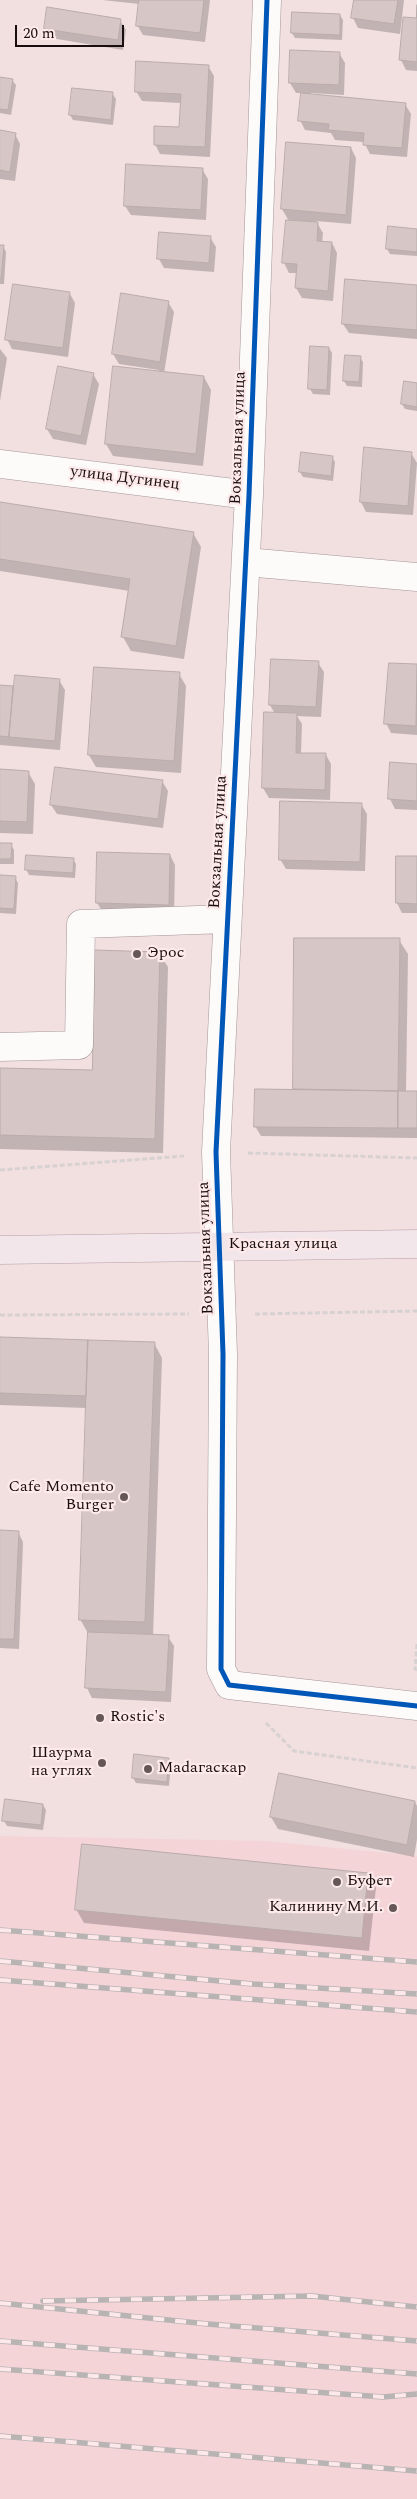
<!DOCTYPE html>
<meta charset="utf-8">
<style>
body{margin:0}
#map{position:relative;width:417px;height:2499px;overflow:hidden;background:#f2dfe0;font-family:Spectral,serif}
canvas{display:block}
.scale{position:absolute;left:15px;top:25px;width:109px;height:22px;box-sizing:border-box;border:2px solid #190e0f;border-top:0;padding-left:6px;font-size:15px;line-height:18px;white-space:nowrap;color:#190e0f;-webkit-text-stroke:4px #fde8ea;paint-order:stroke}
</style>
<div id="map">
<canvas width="417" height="2499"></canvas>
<div class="scale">20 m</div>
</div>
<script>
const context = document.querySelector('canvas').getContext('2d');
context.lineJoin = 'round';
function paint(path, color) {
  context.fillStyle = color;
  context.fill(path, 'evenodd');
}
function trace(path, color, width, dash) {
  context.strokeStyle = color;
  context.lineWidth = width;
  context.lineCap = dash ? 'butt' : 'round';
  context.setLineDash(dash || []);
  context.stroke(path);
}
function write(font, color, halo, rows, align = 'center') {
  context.font = font + ' Spectral,serif';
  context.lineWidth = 4.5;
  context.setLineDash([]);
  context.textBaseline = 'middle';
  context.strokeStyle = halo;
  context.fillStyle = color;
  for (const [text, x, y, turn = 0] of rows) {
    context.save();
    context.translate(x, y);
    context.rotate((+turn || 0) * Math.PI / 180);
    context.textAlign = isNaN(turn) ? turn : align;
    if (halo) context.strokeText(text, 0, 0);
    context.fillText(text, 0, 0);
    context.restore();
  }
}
paint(new Path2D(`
 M0,1836L266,1841L417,1856V2499H0Z`), '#f4d4d7');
paint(new Path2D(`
 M102,0H210L205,42L143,35L137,25L140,4Z
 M355,0H404L400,34L358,28L353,18Z
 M340,15L343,20L342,40L295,38L292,33Z
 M417,19V71L406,70L401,60Z
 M120,20L126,30L123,50L51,38L45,28Z
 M339,53L345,63L344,95L311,93V96L405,104L411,114L407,157L370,154L364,142L335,140L331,133L305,130L300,120L302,93H296L290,83Z
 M208,66L214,76L210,157L160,154L155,144L180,128L181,103L142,101L136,91Z
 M0,78L12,80L16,85L11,115L0,113Z
 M112,93L116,99L113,125L73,120L70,115Z
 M0,132L15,134L20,144L15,181L0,179Z
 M351,148L356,158L351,224L316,221L323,233L322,243H332L337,253L333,301L302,298L296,288L298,273H289L284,263L289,221L282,209Z
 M202,169L208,179L206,220L131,215L125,206Z
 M417,230V256L390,254L387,249Z
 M210,237L216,247L214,272L164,268L159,259Z
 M0,246H3L6,252L4,284H0Z
 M417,286V339L349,333L343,324Z
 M70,294L75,303L68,357L12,349L7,339Z
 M122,295L168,302L174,312L164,373L204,377L211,390L203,466L113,456L106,444L159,370L119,364L113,354Z
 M311,347L329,348L332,353L330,395L313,394L310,389Z
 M0,349L7,358L0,401Z
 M346,356L360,357L363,362L362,387L347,386L344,381Z
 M93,374L99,384L86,445L53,439L47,429Z
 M417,385V411L405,409L402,404Z
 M411,453L417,463L413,515L366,512L361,502Z
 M332,457L335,462L333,481L303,477L300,472Z
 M0,503L193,533L201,547L184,659L131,651L123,637L130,591L0,571Z
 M318,663L324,672L321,717L297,716L302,724L301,754L326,755L331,764L330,800L269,798L263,788L275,714L270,705Z
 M390,664L417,666V735L391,733L386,723Z
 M179,674L186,686L181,773L96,767L89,755Z
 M59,680L65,690L60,750L0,745V686L15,688Z
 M417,765V810L395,809L390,799Z
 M0,771L28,772L35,784L33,834L0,833Z
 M162,781L168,791L163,828L57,814L51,805Z
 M361,804L367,814L365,871L286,869L280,859Z
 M0,844L11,845L14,850V864H0Z
 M170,855L175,865L174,915L103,912L97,903Z
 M397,857L417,858V913H402L397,903Z
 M73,859L76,864L75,878L29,875L26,869Z
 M0,877L15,878L18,883L16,914L0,913Z
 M296,939L399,940L408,954L406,1092H417V1138L261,1136L255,1126L294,1091Z
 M159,953L168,967L163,1153L0,1149V1069L93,1072Z
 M0,1338L154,1343L162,1358L153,1636L168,1637L174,1646L171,1702L92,1698L87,1688L89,1635L80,1619L87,1408L0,1405Z
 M0,1531L18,1532L23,1542L19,1649L0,1648Z
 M168,1759L171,1764L169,1786L136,1783L133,1778Z
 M415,1802L417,1806V1839L414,1857L278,1829L271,1817Z
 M43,1805L46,1810L43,1830L7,1826L4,1821Z
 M368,1874L376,1888L369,1951L84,1923L76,1909Z`), '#0003');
const building = new Path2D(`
 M139,0H204L200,33L136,26Z
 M354,0H398L394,24L351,18Z
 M417,5V62L399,60L403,17L416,18Z
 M47,7L121,19L118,40L44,29Z
 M292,12L340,14V35L291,33Z
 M290,50L340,52L339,85L289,83Z
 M136,61L209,65L205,147L154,145V126L179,127L181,94L135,92Z
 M0,77L13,79L8,110L0,109Z
 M72,88L113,92L111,120L69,115Z
 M301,93L406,103L402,148L363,145L364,133L328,130L329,124L298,121Z
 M0,130L16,133L10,172L0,170Z
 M286,142L351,147L346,215L281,209Z
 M126,164L203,168L201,210L124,206Z
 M286,220L318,222L317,241L332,242L328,291L295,288L297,264L282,263Z
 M388,226L417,229V252L386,249Z
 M159,232L211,236L209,263L157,259Z
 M0,245H4L1,279H0Z
 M345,279L417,285V330L342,324Z
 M13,284L70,292L63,348L5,340Z
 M121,293L169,301L160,362L112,354Z
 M310,346L329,347L327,390L308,389Z
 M345,355L361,356L359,382L343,381Z
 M58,366L94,373L81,436L46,429Z
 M113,366L204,376L196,454L105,444Z
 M404,381L417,383V407L401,404Z
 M364,447L412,452L408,506L360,502Z
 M301,452L333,456L331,476L299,472Z
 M0,502L194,532L176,646L121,637L130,579L0,559Z
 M271,659L319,661L316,707L269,705Z
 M389,663L417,664L416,726L384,724Z
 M94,667L180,672L174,761L88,755Z
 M15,675L60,679L55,741L9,737Z
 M0,685L13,686L9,737L0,736Z
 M264,712L297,713L296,753H326L325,790L262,788Z
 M390,762L417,764V801L388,799Z
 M55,767L163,780L158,819L50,805Z
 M0,769L29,771L27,822L0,821Z
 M280,801L362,803L360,862L279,860Z
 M0,843H12L11,859H0Z
 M97,852L170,854L169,905L96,903Z
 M26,855L74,858L73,873L25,870Z
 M396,856H417V904L396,903Z
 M0,875L16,876L14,909L0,908Z
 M294,938H400L398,1091L293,1089Z
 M95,950L160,952L155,1139L0,1135V1068L92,1070Z
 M255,1089L398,1091V1128L254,1127Z
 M398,1091H417V1128H398Z
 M0,1337L88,1340L86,1396L0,1393Z
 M88,1340L155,1342L145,1622L79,1620Z
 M0,1530L19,1531L14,1639H0Z
 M88,1632L169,1635L166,1692L85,1688Z
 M134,1754L169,1758L167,1782L132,1778Z
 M279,1773L415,1801L407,1845L270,1817Z
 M5,1799L43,1804L41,1825L2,1821Z
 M82,1844L368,1873L362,1938L75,1910Z`);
paint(building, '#d6c7c6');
trace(building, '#baacab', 1);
const minor = new Path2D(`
 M267,0L249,495L216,1152L223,1354L221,1669L229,1685L417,1706
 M0,464L249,495
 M246,562L417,577
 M0,1047L79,1045L81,924L227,919`);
const major = new Path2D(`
 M0,1250L417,1244`);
trace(minor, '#a49697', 29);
trace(major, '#b79fa8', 29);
trace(new Path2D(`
 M248,1153L417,1158
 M0,1170L184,1156
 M255,1314L417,1311
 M0,1315L189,1314
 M417,1644L415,1669L417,1670
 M266,1723L294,1751L417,1768`), '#d8d1d2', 3, [5, 2.5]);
trace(minor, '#fdfafa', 28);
trace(major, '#f2e6eb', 28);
const rail = new Path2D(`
 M0,1930L417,1962
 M0,1961L253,1984L417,1994
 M0,1980L417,2012
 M43,2301L312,2296L417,2307
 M0,2303L208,2324L417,2341
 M0,2341L417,2374
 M0,2369L383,2397L417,2394
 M0,2436L417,2471`);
trace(rail, '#b8b4b4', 5.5);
trace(rail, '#fde8ea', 4, [11]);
trace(new Path2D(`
 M267,0L249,495L216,1152L223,1354L221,1669L229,1685L417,1706`), '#0057b8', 5);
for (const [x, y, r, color] of [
 [137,954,5,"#655758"],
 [124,1497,5,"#655758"],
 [100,1718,5,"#655758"],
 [102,1763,5,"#655758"],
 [148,1769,5,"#655758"],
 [337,1882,5,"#655758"],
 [393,1908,5,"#655758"]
]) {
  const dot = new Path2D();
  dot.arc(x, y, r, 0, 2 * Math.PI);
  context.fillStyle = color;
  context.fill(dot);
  trace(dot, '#fde8ea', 2);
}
write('16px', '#190e0f', '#fde8ea', [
 ["Вокзальная улица",239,438,-88],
 ["улица Дугинец",125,479,7],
 ["Вокзальная улица",219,842,-87],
 ["Красная улица",283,1245],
 ["Вокзальная улица",207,1248,-92]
]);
write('16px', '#190e0f', '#fde8ea', [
 ["Эрос",147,954],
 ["Cafe Momento",114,1488,"right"],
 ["Burger",114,1506,"right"],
 ["Rostic's",110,1718],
 ["Шаурма",92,1754,"right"],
 ["на углях",92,1772,"right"],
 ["Madaгаскар",158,1769],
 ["Буфет",347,1882],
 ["Калинину М.И.",383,1908,"right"]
], 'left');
</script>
